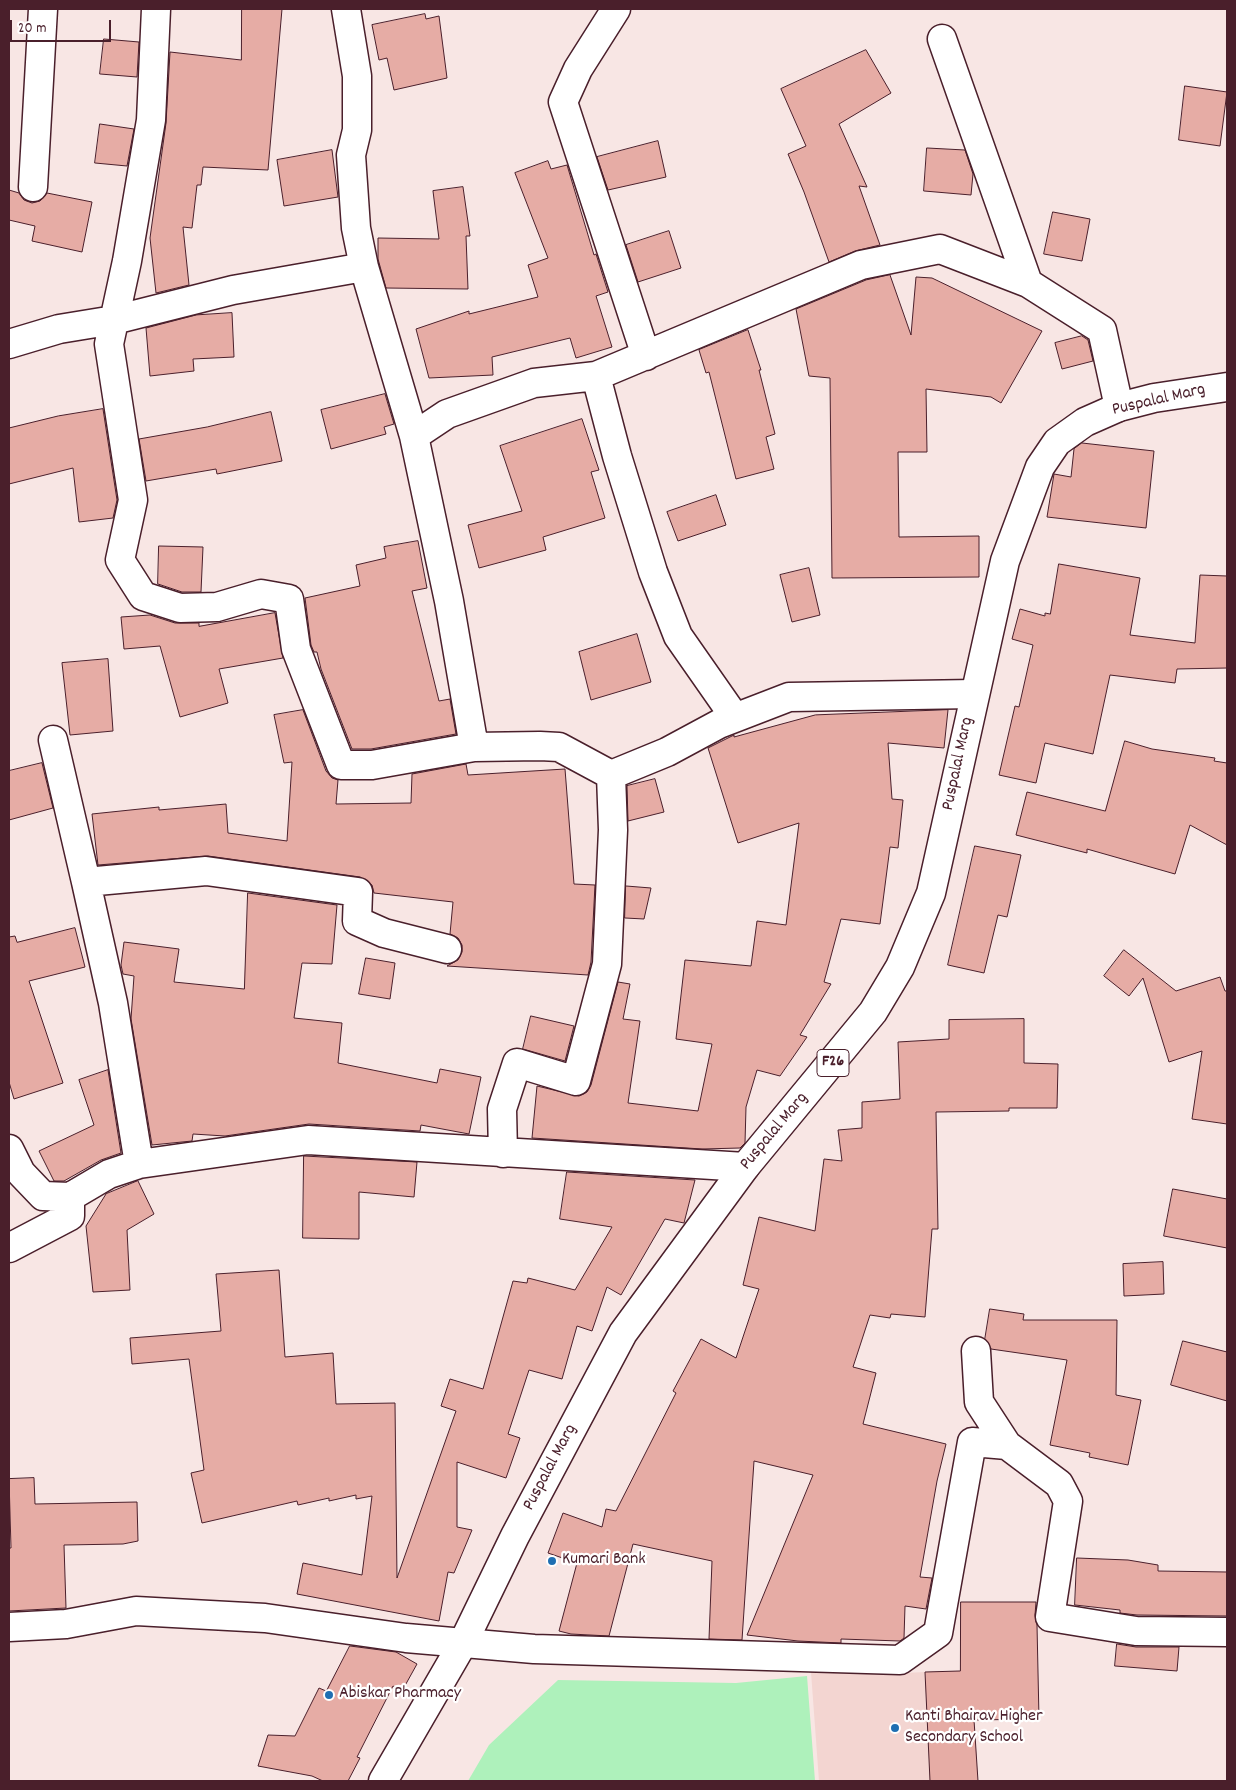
<!DOCTYPE html>
<style>
body{margin:0}
#map{position:relative;width:1236px;height:1790px;overflow:hidden;background:#f8e6e4;font-family:Dekko,sans-serif}
canvas{display:block}
.frame{position:absolute;inset:0;border:10px solid #4a1f2b;pointer-events:none}
.scale{position:absolute;left:10px;top:20px;width:101px;height:22px;box-sizing:border-box;border:2px solid #4a1f2b;border-top:0;padding-left:6px;font-size:15px;line-height:18px;white-space:nowrap;color:#4a1f2b;-webkit-text-stroke:4px #fff;paint-order:stroke}
</style>
<div id="map">
<canvas width="1236" height="1790"></canvas>
<div class="frame"></div>
<div class="scale">20 m</div>
</div>
<script>
const context = document.querySelector('canvas').getContext('2d');
context.lineJoin = 'round';
function paint(path, color) {
  context.fillStyle = color;
  context.fill(path, 'evenodd');
}
function trace(path, color, width, dash) {
  context.strokeStyle = color;
  context.lineWidth = width;
  context.lineCap = dash ? 'butt' : 'round';
  context.setLineDash(dash || []);
  context.stroke(path);
}
function write(font, color, halo, rows, align = 'center') {
  context.font = font + ' Dekko,sans-serif';
  context.lineWidth = 4.5;
  context.setLineDash([]);
  context.textBaseline = 'middle';
  context.strokeStyle = halo;
  context.fillStyle = color;
  for (const [text, x, y, turn = 0] of rows) {
    context.save();
    context.translate(x, y);
    context.rotate((+turn || 0) * Math.PI / 180);
    context.textAlign = isNaN(turn) ? turn : align;
    if (halo) context.strokeText(text, 0, 0);
    context.fillText(text, 0, 0);
    context.restore();
  }
}
paint(new Path2D(`
 M972,1670L978,1781H819L811,1672L880,1674Z`), '#f3d5d1');
paint(new Path2D(`
 M807,1676L815,1781H468L489,1745L558,1680L736,1683Z`), '#aef1bb');
const building = new Path2D(`
 M242,9H282L268,170L203,167L201,185H197L192,228L183,227L189,285L156,293L150,238L166,123L170,52L241,60Z
 M425,14L426,19L439,16L447,78L394,90L387,58L379,60L372,25Z
 M104,39L139,42L137,77L100,74Z
 M866,50L891,93L839,124L867,187L859,186L880,245L855,251L829,262L804,192L788,154L806,146L781,89Z
 M1185,86L1227,92L1220,146L1179,140Z
 M100,124L134,129L127,166L95,163Z
 M658,141L666,177L608,190L597,157Z
 M927,148L965,150L973,174L971,195L924,191Z
 M332,150L338,197L284,206L277,160Z
 M548,161L551,169L567,165L594,255L596,254L608,292L596,296L612,347L576,358L570,338L492,357L493,375L429,378L416,329L469,311V314L538,297L528,265L548,258L515,173Z
 M463,187L470,236H466L468,289L386,288L378,259V238L439,239L433,191Z
 M9,190L19,193L24,200L32,203L40,201L47,193L92,202L82,252L32,241L35,226L9,220Z
 M1053,212L1090,219L1082,261L1044,254Z
 M669,231L681,268L638,282L626,245Z
 M890,275L911,335L916,277L932,278L1042,331L1001,403L991,397L926,389L927,452H898L899,537L979,536V577L832,578L830,378L809,376L796,309L866,280Z
 M232,313L234,357L193,359L194,371L150,376L146,328L196,315Z
 M748,330L761,370H759L775,434L766,437L774,469L736,479L709,372L706,373L699,350Z
 M1082,336L1088,340L1093,361L1062,369L1055,343Z
 M385,394L394,424L384,427L386,434L331,449L321,410Z
 M103,409L117,500L113,518L79,522L73,468L9,484V428L58,416Z
 M271,412L282,461L217,474L216,469L146,481L139,439L207,427Z
 M582,419L599,470L591,472L605,518L543,537L546,550L479,568L468,525L522,511L500,446Z
 M1082,443L1154,451L1146,528L1047,517L1054,474L1071,477L1074,449Z
 M716,495L726,525L678,541L667,512Z
 M418,541L427,588L412,591L439,701L450,699L456,734L371,749H352L321,669L317,652H314L311,645L305,598L360,586L356,565L386,558L384,547Z
 M159,546L203,547L201,592H182L158,584Z
 M1059,564L1140,578L1130,635L1195,643L1200,575L1227,576V668L1177,669L1175,683L1110,675L1093,754L1045,743L1036,783L999,775L1015,706L1019,707L1033,645L1012,639L1020,609L1045,616V613L1050,614Z
 M809,568L820,615L792,622L780,575Z
 M275,613L283,658L219,669L228,703L180,717L160,646L124,649L121,617L150,615L175,623H199V626Z
 M637,634L651,682L591,700L579,652Z
 M108,659L113,731L70,735L62,663Z
 M303,710L326,771L332,778L338,780L336,804L411,803L412,774L466,764L468,775L565,769L574,884L595,885L591,962L588,975L447,966L458,960L462,952V945L458,938L450,934L453,902L374,893L372,885L360,877L208,856L98,865L92,814L159,807V810L226,804L228,833L287,841L292,762L284,763L274,715Z
 M948,710L944,748L888,743L892,799L903,800L898,848L890,847L880,924L841,919L824,982L831,984L800,1035L807,1037L780,1076L757,1070L746,1107L745,1143L740,1148L702,1149L532,1138L537,1086L579,1096L587,1092L591,1085L618,982L630,984L623,1019L640,1021L628,1103L698,1111L712,1044L676,1039L685,960L751,966L757,921L786,925L799,823L738,843L708,748L734,735V737L815,715Z
 M1125,741L1152,749L1215,758L1214,761L1227,763V845L1190,825L1175,874L1087,849V853L1016,835L1027,792L1105,811Z
 M42,763L53,808L9,820V771Z
 M655,779L664,812L628,821L627,786Z
 M975,846L1021,855L1007,917L998,915L984,973L948,965Z
 M626,886L651,888L644,919L625,918Z
 M248,893L337,905L332,964L302,963L294,1018L342,1023L338,1063L437,1083L440,1069L481,1077L469,1134L421,1125L420,1131L309,1124L225,1136L193,1134L192,1141L152,1145L131,1019L134,976L123,974L121,965L124,942L179,949L174,982L244,989Z
 M75,928L85,967L29,981L63,1083L14,1099L9,1082V937L15,936L17,942Z
 M1124,950L1176,991L1220,977L1225,991H1227V1124L1192,1119L1202,1051L1169,1062L1143,978L1129,996L1104,976Z
 M366,958L395,963L390,999L359,994Z
 M531,1016L574,1026L565,1061L523,1049Z
 M1024,1019V1063L1058,1064L1057,1108H1009V1111L936,1112L938,1229H932L925,1317L891,1314L890,1318L870,1315L853,1367L876,1373L863,1424L946,1444L937,1481L920,1577L932,1578L926,1609L905,1606L904,1638L900,1641L841,1639V1643L798,1641L747,1635L813,1475L754,1461L742,1640L709,1639L712,1561L633,1544L609,1636L571,1634L559,1631L577,1563L548,1553L563,1513L602,1527L606,1509L616,1511L676,1393L673,1391L701,1339L736,1358L759,1289L743,1285L759,1217L815,1231L824,1159L842,1161L838,1130L862,1128V1102L900,1099L898,1042L949,1039V1020Z
 M108,1070L121,1153L101,1160L64,1181H54L39,1151L94,1125L79,1080Z
 M304,1156L417,1162L414,1197L359,1192V1239L303,1238Z
 M567,1172L695,1180L684,1223L665,1219L621,1295L607,1287L592,1331L577,1326L562,1379L529,1370L508,1434L520,1438L506,1478L457,1462V1527L472,1530L454,1573L448,1572L439,1621L297,1594L303,1563L362,1575L372,1496L356,1499V1495L329,1501V1498L298,1505L297,1501L202,1523L191,1473L204,1470L189,1359L132,1364L130,1338L221,1331L216,1274L279,1270L285,1357L333,1353L336,1404L395,1403L397,1578L456,1411L441,1406L450,1379L483,1389L513,1281L527,1283L528,1278L575,1290L612,1227L560,1219Z
 M138,1181L154,1214L127,1230L130,1290L93,1292L86,1226L106,1194Z
 M1173,1189L1227,1199V1248L1164,1236Z
 M1163,1262L1164,1294L1124,1296L1123,1264Z
 M990,1309L1024,1314L1023,1320H1117L1116,1395L1141,1400L1128,1465L1089,1457L1090,1453L1050,1445L1067,1360L991,1349L985,1339Z
 M1183,1341L1227,1352V1401L1171,1385Z
 M34,1478L35,1504L137,1502L138,1541L123,1544L64,1545L66,1608L9,1611V1548H11L9,1479Z
 M1077,1558L1128,1560L1158,1565V1571L1227,1572V1616L1137,1615L1120,1613V1610L1075,1605Z
 M961,1602H1036L1035,1615L1037,1625L1039,1719L974,1720L978,1781H930L925,1672L960,1671Z
 M1117,1644L1136,1647H1179L1177,1671L1115,1666Z
 M350,1646L396,1652L417,1664L402,1691L393,1686L357,1757L360,1758L348,1781H323L312,1776L258,1766L268,1735L295,1736L319,1688L326,1691Z`);
paint(building, '#e6aca5');
trace(building, '#4a1f2b', 1);
const minor = new Path2D(`
 M156,9L151,120L127,261L109,344L133,500L120,560L143,596L180,608L217,607L261,594L289,599L296,649L341,765H372L474,747L540,746L559,747L611,775L613,830L607,964L576,1081L517,1063L502,1109L503,1153
 M346,9L357,76V130L351,155L356,228L364,267L414,436L449,601L474,747
 M616,9L578,69L563,102L646,356
 M942,39L1028,283
 M33,187L43,9
 M9,344L59,329L114,320L233,290L364,267
 M596,376L617,456L653,572L678,636L729,709
 M414,436L447,414L534,383L596,376L861,265L940,249L1028,283L1102,330L1119,407
 M53,740L86,882
 M611,775L667,752L719,724L789,697L974,694
 M9,1149L21,1173L43,1196L70,1197
 M139,1164L113,1003L86,882L206,871L358,892L357,921L384,933L447,949
 M9,1248L70,1216V1197L109,1174L139,1164L308,1140L745,1167
 M976,1351L979,1402L1007,1445
 M9,1627L66,1624L136,1611L265,1618L406,1638L534,1649L900,1660L938,1633L972,1442L1007,1445L1059,1484L1068,1501L1050,1617L1136,1631L1227,1632`);
const primary = new Path2D(`
 M383,1781L463,1643L515,1536L623,1333L745,1167L873,1012L900,967L931,893L1005,561L1040,467L1057,442L1085,422L1119,407L1154,398L1227,387`);
trace(minor, '#4a1f2b', 31);
trace(primary, '#4a1f2b', 31);
trace(minor, '#fff', 28);
trace(primary, '#fff', 28);
for (const [x, y, r, color] of [
 [552,1561,5,"#1f6fb2"],
 [329,1695,5,"#1f6fb2"],
 [895,1728,5,"#1f6fb2"]
]) {
  const dot = new Path2D();
  dot.arc(x, y, r, 0, 2 * Math.PI);
  context.fillStyle = color;
  context.fill(dot);
  trace(dot, '#fff', 2);
}
for (const [x, y, w] of [
 [833,1063,32]
]) {
  const box = new Path2D();
  box.roundRect(x - w / 2, y - 13.5, w, 27, 4);
  context.fillStyle = '#fff';
  context.fill(box);
  trace(box, '#4a1f2b', 1);
}
write('bold 16px', '#4a1f2b', null, [
 ["F26",833,1063]
]);
write('18px', '#4a1f2b', '#fff', [
 ["Puspalal Marg",1159,401,-13],
 ["Puspalal Marg",959,764,-78],
 ["Puspalal Marg",775,1132,-50],
 ["Puspalal Marg",551,1468,-62]
]);
write('18px', '#4a1f2b', '#fff', [
 ["Kumari Bank",562,1561],
 ["Abiskar Pharmacy",339,1695],
 ["Kanti Bhairav Higher",905,1718],
 ["Secondary School",905,1739]
], 'left');
</script>
